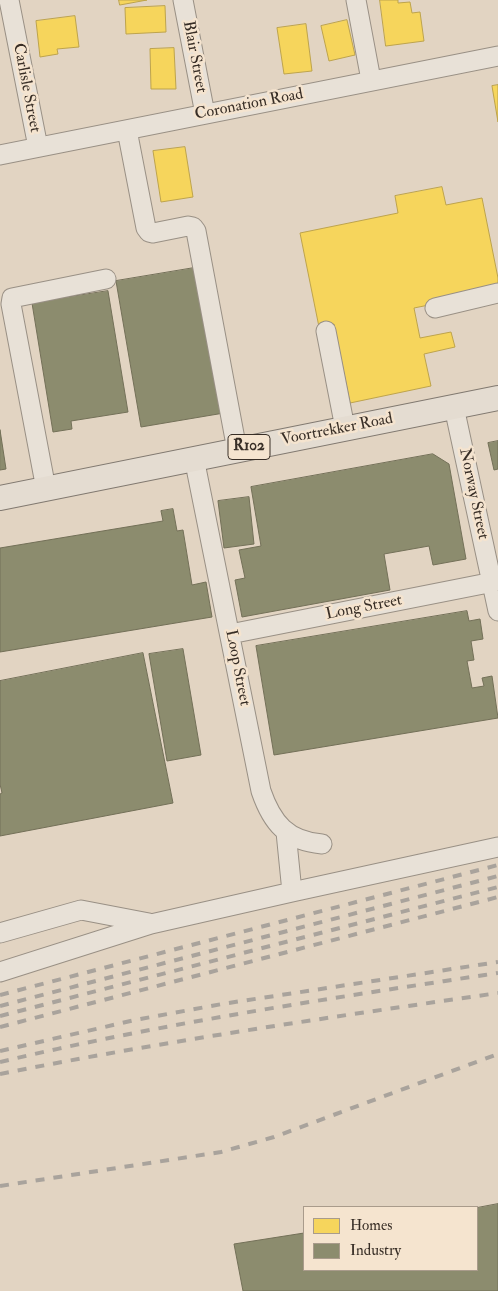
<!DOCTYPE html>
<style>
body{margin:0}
#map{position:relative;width:498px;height:1291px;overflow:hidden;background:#e2d4c2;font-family:"IM FELL Double Pica",serif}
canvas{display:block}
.legend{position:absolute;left:303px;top:1206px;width:175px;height:65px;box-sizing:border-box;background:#f5e4cf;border:1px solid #a99b8b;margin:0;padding:6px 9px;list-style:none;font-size:15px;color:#382e26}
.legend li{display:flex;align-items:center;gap:10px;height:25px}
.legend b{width:25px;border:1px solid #a99b8b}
</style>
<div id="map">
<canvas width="498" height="1291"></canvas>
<ul class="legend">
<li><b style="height:14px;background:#f6d55c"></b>Homes</li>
<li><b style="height:14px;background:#8c8c6e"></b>Industry</li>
</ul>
</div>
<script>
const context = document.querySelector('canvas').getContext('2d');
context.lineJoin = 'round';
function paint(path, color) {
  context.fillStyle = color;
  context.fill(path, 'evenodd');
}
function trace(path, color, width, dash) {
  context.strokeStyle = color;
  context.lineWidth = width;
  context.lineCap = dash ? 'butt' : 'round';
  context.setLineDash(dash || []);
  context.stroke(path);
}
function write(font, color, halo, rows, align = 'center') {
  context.font = font + ' "IM FELL Double Pica",serif';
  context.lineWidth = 5;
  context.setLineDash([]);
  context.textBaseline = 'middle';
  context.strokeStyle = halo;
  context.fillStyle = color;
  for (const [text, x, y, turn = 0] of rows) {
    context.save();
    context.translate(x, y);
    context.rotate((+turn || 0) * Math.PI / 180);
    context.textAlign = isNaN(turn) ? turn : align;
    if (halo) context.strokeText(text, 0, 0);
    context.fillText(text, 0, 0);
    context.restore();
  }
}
const homes = new Path2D(`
 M119,0H147L120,5Z
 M380,0H398V3L410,2L412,13L420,12L424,41L386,46Z
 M165,6L166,32L126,34L125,8Z
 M75,16L79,47L57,49L58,54L40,57L36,21Z
 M347,20L355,55L329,61L321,26Z
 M306,24L312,71L284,74L277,28Z
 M174,48L176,89H151L150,49Z
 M498,85V122L492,86Z
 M185,147L193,197L161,202L153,151Z
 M442,187L446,205L482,198L498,278V291L414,308L420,338L451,332L455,347L424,354L431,386L350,403L334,324L319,327L300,233L398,213L395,196Z`);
paint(homes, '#f6d55c');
trace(homes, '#bda34c', 1);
const industry = new Path2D(`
 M200,267L224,413L141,427L116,281Z
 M108,291L128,412L71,421L72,429L53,432L32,303Z
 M0,430L6,469L0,470Z
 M498,441V469L494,470L488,443Z
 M433,454L449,464L466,559L433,565L429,546L384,554L390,590L242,617L235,580L245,578L239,550L261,546L251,487Z
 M249,497L254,544L224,548L218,501Z
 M173,509L177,531L183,530L192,585L206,582L212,617L0,652V548L163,521L161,511Z
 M467,611L469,621L480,619L483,639L471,641L474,660L467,661L472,688L484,686L482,678L492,676L498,718L274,755L256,646Z
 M183,649L201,755L167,761L149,654Z
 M143,653L173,803L0,836V794L2,793L0,784V681Z
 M498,1204V1291H243L234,1244L304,1233V1270H477V1208Z`);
paint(industry, '#8c8c6e');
trace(industry, '#737058', 1);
const minor = new Path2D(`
 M9,0L38,147
 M183,0L205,114
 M356,0L371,80
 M127,130L146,228L149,232L153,233L188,226L193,227L196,231L237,450
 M0,155L498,56
 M435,308L498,293
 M326,331L345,428
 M454,407L498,611
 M194,458L261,791C272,823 287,841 322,844
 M46,489L11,304L12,298L106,279
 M230,634L498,581
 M286,832L292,892L498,847
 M0,933L81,910L149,923
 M0,972L151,924L292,892`);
const major = new Path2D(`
 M0,498L498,398`);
trace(minor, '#999085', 21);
trace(major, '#817970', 26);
trace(minor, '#e8e1d7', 19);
trace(major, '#e4dcd1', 24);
trace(new Path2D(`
 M0,995L498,865
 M0,1006L498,876
 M0,1016L498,887
 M0,1027L498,897
 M0,1051L135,1020L222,1004L498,962
 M0,1062C164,1023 331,998 498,973
 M0,1074C165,1041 331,1017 498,993
 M0,1186L221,1152L274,1137L498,1054`), '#a9a39c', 4, [9, 9]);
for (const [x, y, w] of [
 [249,447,42]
]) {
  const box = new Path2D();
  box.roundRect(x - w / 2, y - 12.5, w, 25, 4);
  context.fillStyle = '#f5e4cf';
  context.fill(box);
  trace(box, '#382e26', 1);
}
write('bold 15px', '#382e26', null, [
 ["R102",249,447]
]);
write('16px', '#382e26', '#f5e4cf', [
 ["Blair Street",194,57,79],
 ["Carlisle Street",26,88,79],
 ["Coronation Road",249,105,-11],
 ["Voortrekker Road",337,430,-11],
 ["Norway Street",473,494,78],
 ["Long Street",364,608,-11],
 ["Loop Street",237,668,79]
]);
</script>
